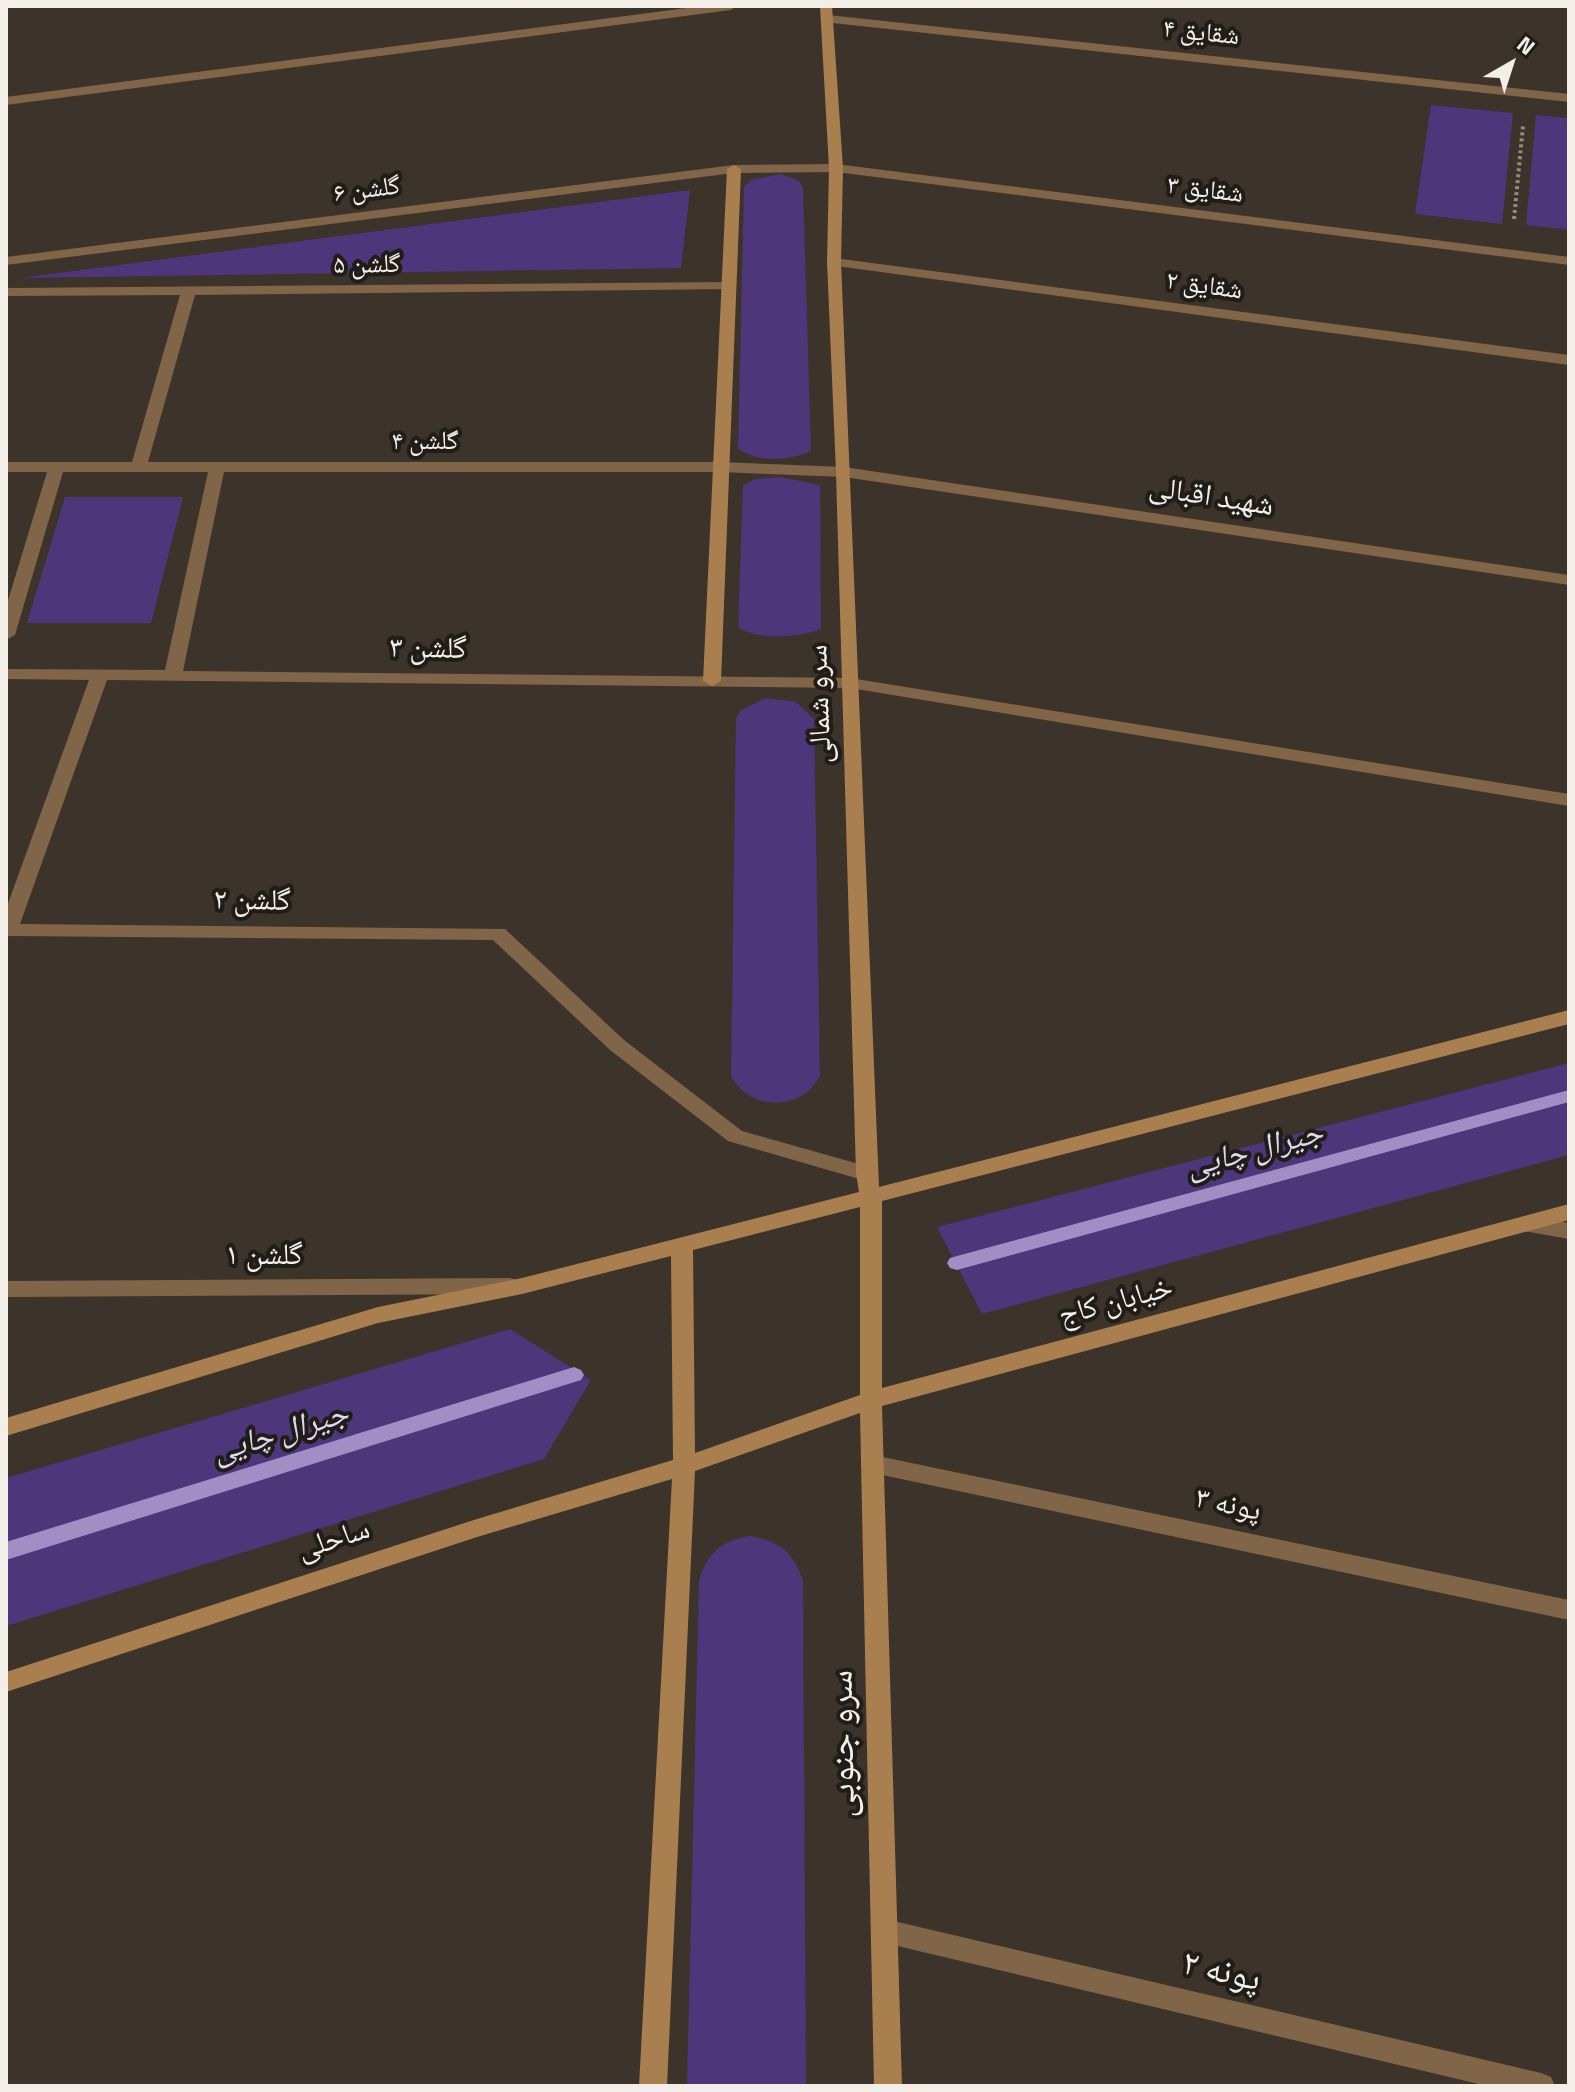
<!DOCTYPE html>
<meta charset="utf-8">
<style>
body{margin:0}
#map{position:relative;width:1575px;height:2092px;overflow:hidden;background:#3c332a;font-family:"Titillium Web",sans-serif}
canvas{display:block}
.frame{position:absolute;inset:0;border:8px solid #f4eee8;pointer-events:none}
.north{position:absolute;left:1471px;top:24px;width:80px;height:80px;-webkit-text-stroke:6px #201c18;paint-order:stroke;rotate:39deg;font-size:22px;font-weight:700;line-height:32px;text-align:center;color:#f4eee8}
.north::after{content:'';display:block;margin:auto;width:28px;height:36px;background:#f4eee8;clip-path:polygon(50% 0,100% 100%,50% 72%,0 100%)}
</style>
<div id="map">
<canvas width="1575" height="2092"></canvas>
<div class="frame"></div>
<div class="north">N</div>
</div>
<script>
const context = document.querySelector('canvas').getContext('2d');
context.lineJoin = 'round';
function paint(path, color) {
  context.fillStyle = color;
  context.fill(path, 'evenodd');
}
function trace(path, color, width, dash) {
  context.strokeStyle = color;
  context.lineWidth = width;
  context.lineCap = dash ? 'butt' : 'round';
  context.setLineDash(dash || []);
  context.stroke(path);
}
function write(font, color, halo, rows, align = 'center') {
  context.font = font + ' "Titillium Web","Noto Naskh Arabic",sans-serif';
  context.lineWidth = 8;
  context.setLineDash([]);
  context.textBaseline = 'middle';
  context.strokeStyle = halo;
  context.fillStyle = color;
  for (const [text, x, y, turn = 0] of rows) {
    context.save();
    context.translate(x, y);
    context.rotate((+turn || 0) * Math.PI / 180);
    context.textAlign = isNaN(turn) ? turn : align;
    if (halo) context.strokeText(text, 0, 0);
    context.fillText(text, 0, 0);
    context.restore();
  }
}
paint(new Path2D(`
 M1431,105L1513,113L1502,224L1415,214Z
 M1536,115L1569,118V230L1526,225Z
 M780,174L798,180L803,187L811,451C788,461 761,463 738,449L744,187L751,180Z
 M690,190L681,268L20,278Z
 M780,477L820,485L821,629C797,638 761,640 738,628L743,485L756,479Z
 M65,497H183L151,623H27Z
 M765,698L796,702L814,719L820,1076C802,1112 749,1111 731,1076L736,718L740,711Z
 M1569,1063V1155L982,1314L937,1227Z
 M510,1329L591,1380L544,1459L6,1626V1478Z
 M749,1536C779,1540 793,1552 803,1580L806,2086H687L699,1581C707,1553 721,1541 749,1536Z`), '#4e367a');
paint(new Path2D(`
 M1569,1090V1102L957,1270L950,1268L947,1263L950,1258L957,1256Z
 M574,1367L581,1370L584,1375L581,1380L6,1560V1542Z`), '#a28ec4');
trace(new Path2D(`
 M1514,219L1523,126`), '#938b84', 4, [3, 3]);
paint(new Path2D(`
 M702,6H737L731,10L6,105V97Z
 M828,15L1569,94V102L823,22L822,19Z
 M836,164L1569,257V265L836,172L734,173L6,265V257L734,165Z
 M834,258L1569,355V365L829,265L827,262Z
 M729,282L736,286L734,289L195,295L148,462H719L844,467L1569,575V585L844,477L719,472H224L183,671L850,678L1569,794V806L850,688L107,680L20,924L505,929L624,1040L742,1131L873,1168L876,1173L873,1178L866,1181L728,1141L610,1050L493,940L6,936V909L89,680L6,679V669L165,670L208,472H63L15,635L6,640V607L47,472H6V462H132L180,295L6,296V288Z
 M1526,1216L1569,1223V1239L1518,1230L1515,1224L1518,1218Z
 M510,1278L518,1280L521,1286L518,1292L510,1294L6,1297V1281Z
 M873,1455L1569,1600V1620L873,1473L865,1470L862,1464L865,1458Z
 M885,1919L1541,2073L1551,2077L1555,2086H1487L885,1943L876,1939L872,1931L876,1923Z`), '#806548');
paint(new Path2D(`
 M820,6H832L843,168L841,262L879,1187L1569,1010V1024L882,1201V1388L1569,1204V1220L882,1406L902,2086H874L860,1413L695,1471L667,2086H639L672,1479L477,1537L6,1692V1672L477,1519L673,1460L671,1256L522,1294L378,1323L6,1436V1418L378,1307L522,1278L859,1192L856,1173L836,472L827,262L829,168ZM860,1207V1395L695,1453L693,1250Z
 M734,165L741,169L721,681L712,686L703,681L727,169Z`), '#aa7f50');
write('26px', '#f4eee8', '#201c18', [
 ["شقایق ۴",1201,34,6],
 ["گلشن ۶",367,191,-7],
 ["شقایق ۳",1205,191,7],
 ["گلشن ۵",367,266,-1],
 ["شقایق ۲",1204,287,8],
 ["گلشن ۴",425,443]
]);
write('30px', '#f4eee8', '#201c18', [
 ["شهید اقبالی",1211,498,9],
 ["گلشن ۳",428,650,1],
 ["سرو شمالی",821,704,-92],
 ["گلشن ۲",252,902,1],
 ["گلشن ۱",264,1257],
 ["خیابان کاج",1116,1303,-15],
 ["پونه ۳",1228,1506,12],
 ["ساحلی",334,1541,-18]
]);
write('italic 32px', '#ded8ee', '#201c18', [
 ["جیرال چایی",1255,1151,-15],
 ["جیرال چایی",281,1434,-17]
]);
write('36px', '#f4eee8', '#201c18', [
 ["سرو جنوبی",844,1744,-91],
 ["پونه ۲",1221,1973,13]
]);
</script>
